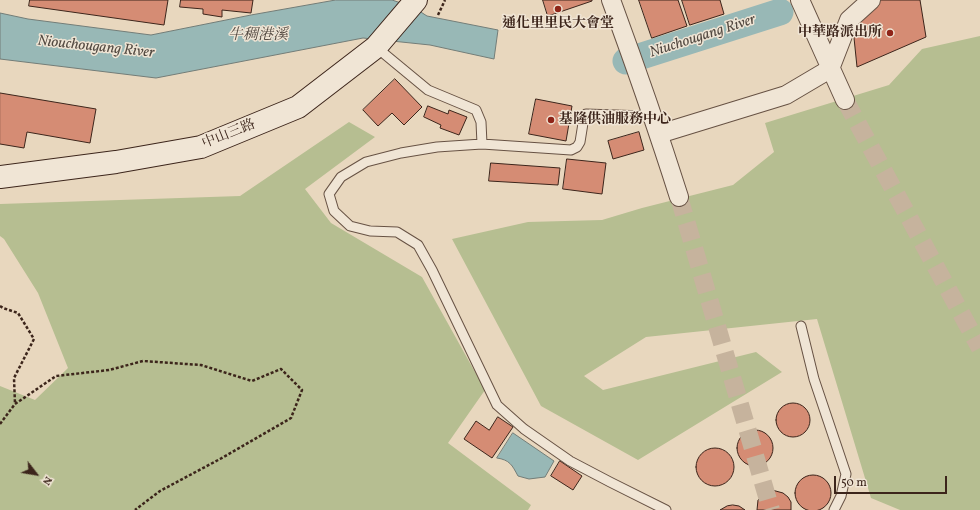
<!DOCTYPE html>
<meta charset="utf-8">
<style>
body{margin:0}
#map{position:relative;width:980px;height:510px;overflow:hidden;background:#e8d7be;font-family:Vollkorn,serif}
canvas{display:block}
.north{position:absolute;left:16px;top:454px;width:40px;height:40px;-webkit-text-stroke:3px #f0e5d5;paint-order:stroke;rotate:121deg;font-size:11px;font-weight:700;line-height:16px;text-align:center;color:#3c251b}
.north::after{content:'';display:block;margin:auto;width:14px;height:18px;background:#3c251b;clip-path:polygon(50% 0,100% 100%,50% 72%,0 100%)}
.scale{position:absolute;left:834px;top:476px;width:113px;height:18px;box-sizing:border-box;border:2px solid #3c251b;border-top:0;padding-left:5px;font-size:12px;line-height:14px;white-space:nowrap;color:#3c251b;-webkit-text-stroke:3px #f0e5d5;paint-order:stroke}
</style>
<div id="map">
<canvas width="980" height="510"></canvas>
<div class="north">N</div>
<div class="scale">50 m</div>
</div>
<script>
const context = document.querySelector('canvas').getContext('2d');
context.lineJoin = 'round';
function paint(path, color) {
  context.fillStyle = color;
  context.fill(path, 'evenodd');
}
function trace(path, color, width, dash) {
  context.strokeStyle = color;
  context.lineWidth = width;
  context.lineCap = dash ? 'butt' : 'round';
  context.setLineDash(dash || []);
  context.stroke(path);
}
function write(font, color, halo, rows, align = 'center') {
  context.font = font + ' Vollkorn,"Noto Serif TC",serif';
  context.lineWidth = 3;
  context.setLineDash([]);
  context.textBaseline = 'middle';
  context.strokeStyle = halo;
  context.fillStyle = color;
  for (const [text, x, y, turn = 0] of rows) {
    context.save();
    context.translate(x, y);
    context.rotate((+turn || 0) * Math.PI / 180);
    context.textAlign = isNaN(turn) ? turn : align;
    if (halo) context.strokeText(text, 0, 0);
    context.fillText(text, 0, 0);
    context.restore();
  }
}
paint(new Path2D(`
 M980,36V510H900L871,498L817,319L646,337L584,376L603,390L756,352L782,372L638,460L541,406L452,239L528,222L602,220L642,208L733,185L774,152L765,123L889,85L922,49Z
 M349,122L375,137L305,189L331,223L422,277L485,390L448,443L531,505L528,510H0V386L35,400L68,368L38,293L4,239L0,236V204L240,196Z`), '#b6be91');
const water = new Path2D(`
 M336,0H392L413,7L427,16L498,30L494,59L430,45L363,38L156,78L0,59V13L28,19L151,35L251,15Z
 M513,433L554,461L545,477L529,479L518,476C512,465 510,460 497,458Z`);
paint(water, '#98b8b6');
trace(water, '#737d78', 1);
trace(new Path2D(`
 M626,61L780,12`), '#98b8b6', 27);
const building = new Path2D(`
 M30,0H168L164,25L29,6Z
 M181,0H253L251,13L222,10V17L203,14V9L180,7Z
 M543,0H592V1L548,16Z
 M639,0H678L687,26L652,38Z
 M682,0H720L724,14L690,25Z
 M880,0H920L926,37L857,67L853,28Z
 M395,79L422,107L404,125L392,113L378,126L363,110Z
 M0,93L96,109L90,143L27,132L24,148L0,144Z
 M536,99L572,106L566,141L529,134Z
 M428,106L448,114L449,110L467,117L459,135L440,128L441,125L424,117Z
 M639,132L644,150L613,159L608,141Z
 M567,159L606,163L602,194L563,189Z
 M491,163L560,168L558,185L489,181Z
 M776 420a17 17 0 1 1 34 0a17 17 0 1 1-34 0Z
 M498,417L513,427L492,458L464,439L476,421L489,430Z
 M737 448a18 18 0 1 1 36 0a18 18 0 1 1-36 0Z
 M696 467a19 19 0 1 1 38 0a19 19 0 1 1-38 0Z
 M560,461L582,476L573,490L551,476Z
 M795 493a18 18 0 1 1 36 0a18 18 0 1 1-36 0Z
 M772,490L783,493L788,497L791,502V510H757L758,500L767,492Z
 M733,505L739,506L745,510H720L727,506Z`);
paint(building, '#d58c74');
trace(building, '#3c251b', 1);
trace(new Path2D(`
 M845,100L980,348
 M679,197L771,510`), '#c6b39d', 18, [18, 9]);
const lane = new Path2D(`
 M376,47L428,90L476,110L481,122L482,144
 M651,115L645,116L586,114L584,117L580,142L577,147L571,150L482,144L437,147L401,153L366,162L341,177L329,194L334,211L350,226L370,231L397,232L418,245L432,270L497,405L524,429L570,461L610,482L666,510
 M801,326L814,379L846,474L841,496L834,510`);
const street = new Path2D(`
 M611,0C635,65 658,131 679,197
 M800,0L845,100
 M830,69L849,20L871,0
 M659,134L786,95L830,69`);
const secondary = new Path2D(`
 M0,177L116,162L201,147L298,107L376,47L416,0`);
trace(lane, '#675244', 11);
trace(street, '#675244', 20);
trace(secondary, '#3c251b', 24);
trace(new Path2D(`
 M438,15L445,0
 M0,306L3,308L18,313L34,339L14,378L15,404
 M0,424L15,404L56,376L109,370L143,361L201,365L252,381L281,369L302,390L291,418L220,459L160,491L135,510`), '#3c251b', 2.5, [3, 2]);
trace(lane, '#f0e5d5', 9);
trace(street, '#f0e5d5', 18);
trace(secondary, '#f0e5d5', 22);
for (const [x, y, r, color] of [
 [558,9,4,"#8f2418"],
 [890,33,4,"#8f2418"],
 [551,120,4,"#8f2418"]
]) {
  const dot = new Path2D();
  dot.arc(x, y, r, 0, 2 * Math.PI);
  context.fillStyle = color;
  context.fill(dot);
  trace(dot, '#f0e5d5', 1.5);
}
write('bold 14px', '#3c251b', '#f0e5d5', [
 ["通化里里民大會堂",558,24],
 ["中華路派出所",882,33,"right"],
 ["基隆供油服務中心",559,120,"left"]
]);
write('14px', '#3c251b', '#f0e5d5', [
 ["中山三路",229,135,-22]
]);
write('italic 15px', '#534a42', '#f0e5d5', [
 ["牛稠港溪",258,36],
 ["Niuchougang River",703,37,-18],
 ["Niouchougang River",96,48,6]
]);
</script>
